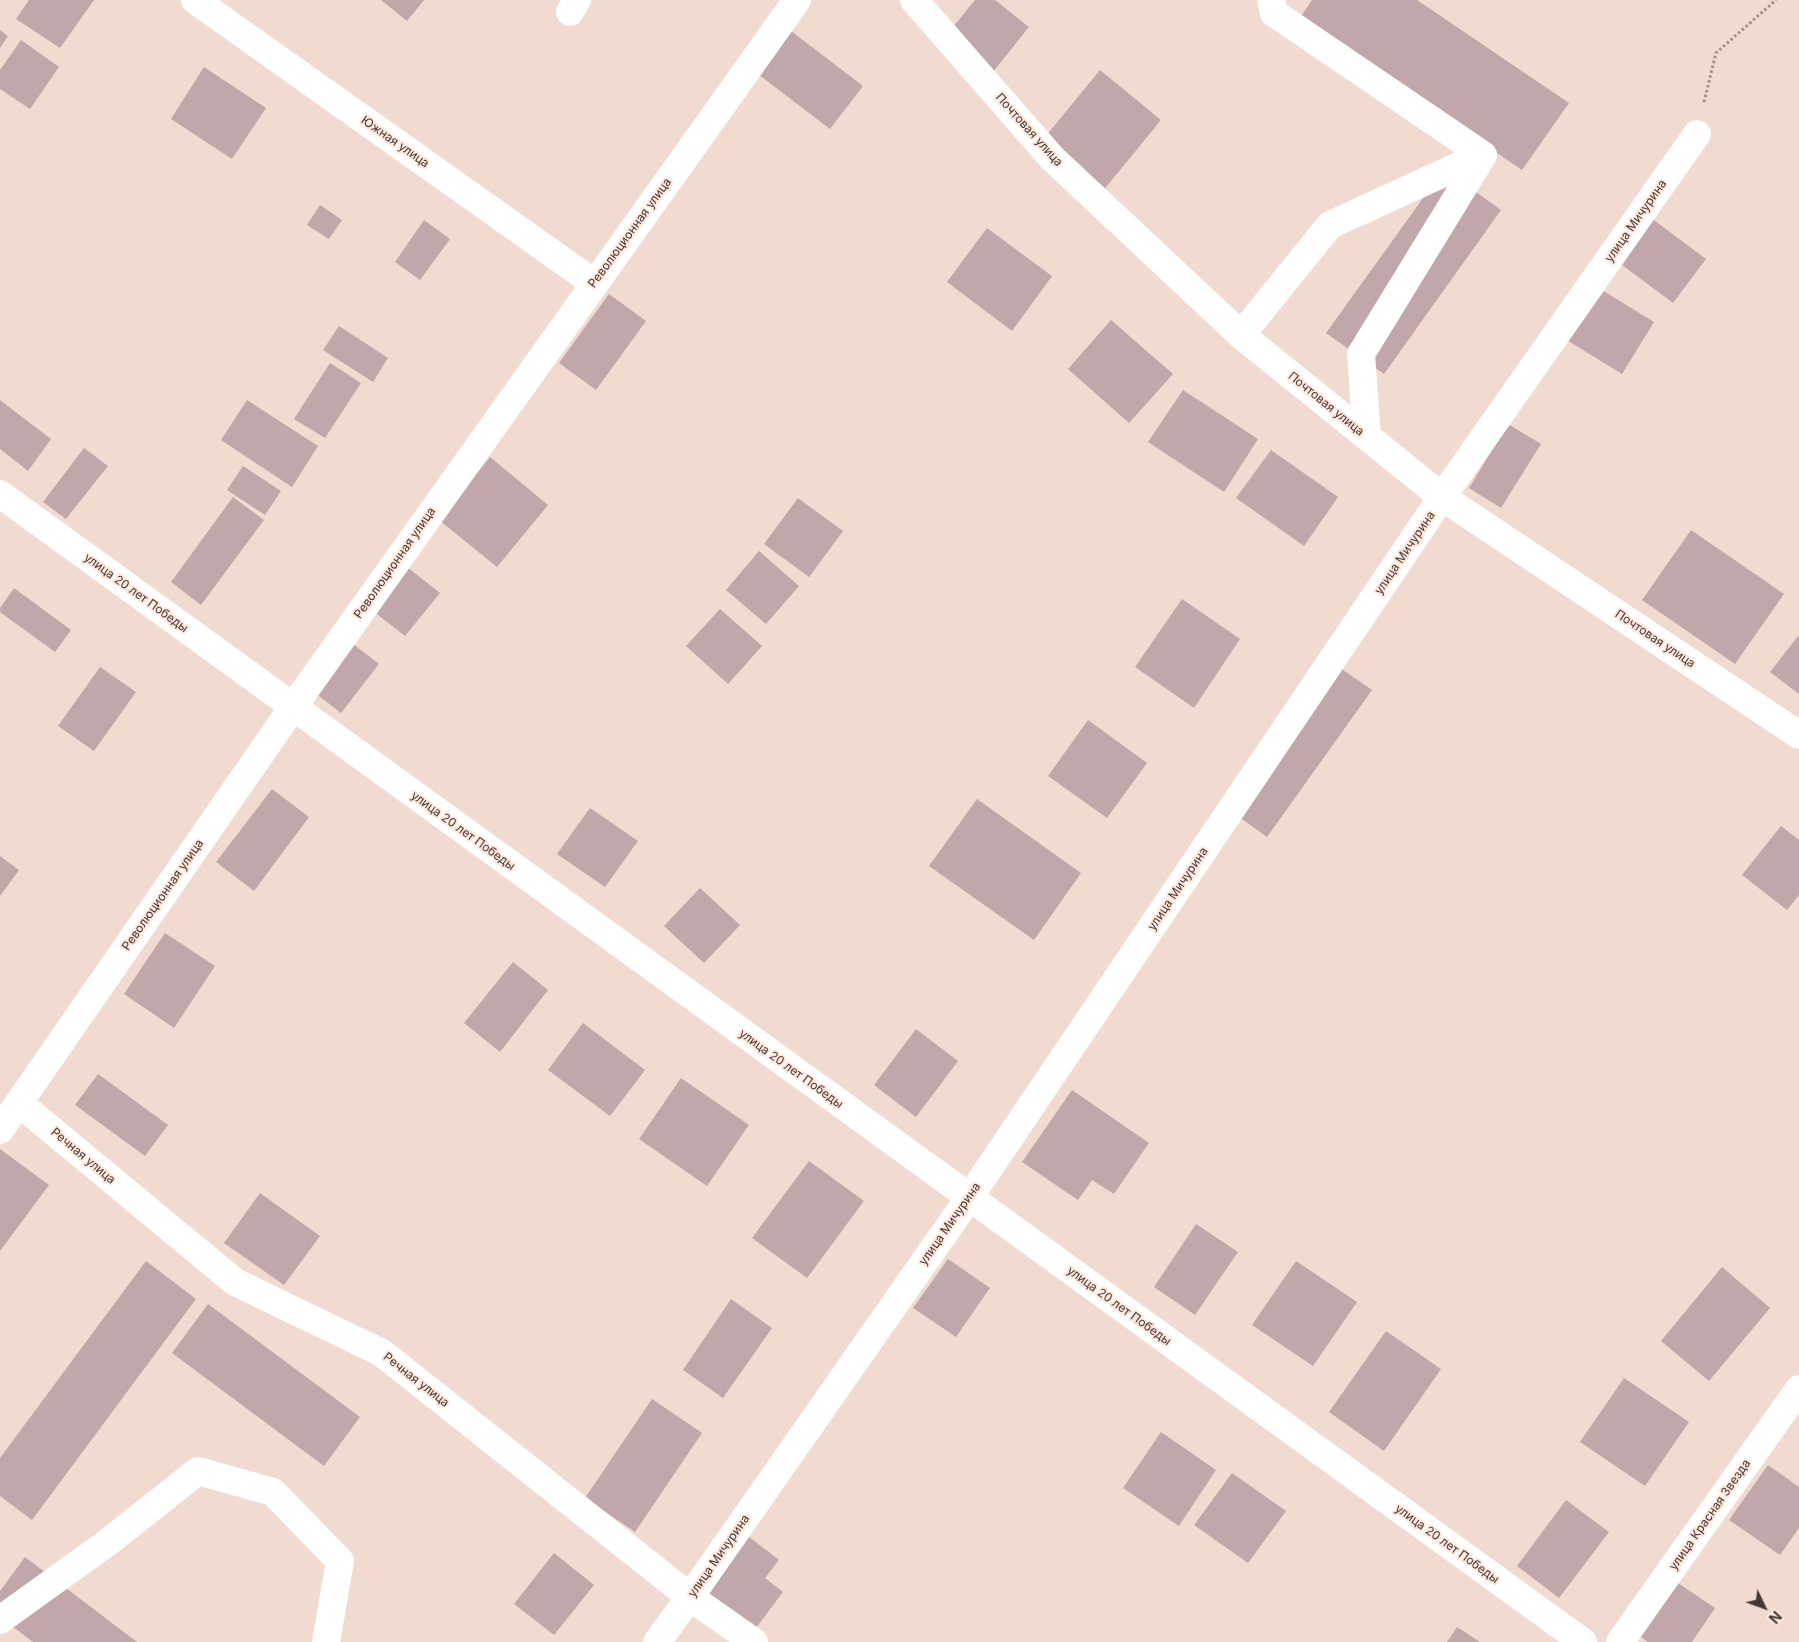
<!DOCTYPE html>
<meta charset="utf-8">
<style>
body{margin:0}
#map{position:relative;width:1799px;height:1642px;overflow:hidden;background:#f1dacf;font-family:Inter,sans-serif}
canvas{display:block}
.north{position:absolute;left:1739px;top:1582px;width:50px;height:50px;-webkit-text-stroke:4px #ffe7dc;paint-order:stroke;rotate:132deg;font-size:14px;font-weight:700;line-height:20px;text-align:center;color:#423834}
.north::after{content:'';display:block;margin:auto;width:18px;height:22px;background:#423834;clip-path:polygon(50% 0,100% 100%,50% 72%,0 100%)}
</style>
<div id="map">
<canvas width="1799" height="1642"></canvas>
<div class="north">N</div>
</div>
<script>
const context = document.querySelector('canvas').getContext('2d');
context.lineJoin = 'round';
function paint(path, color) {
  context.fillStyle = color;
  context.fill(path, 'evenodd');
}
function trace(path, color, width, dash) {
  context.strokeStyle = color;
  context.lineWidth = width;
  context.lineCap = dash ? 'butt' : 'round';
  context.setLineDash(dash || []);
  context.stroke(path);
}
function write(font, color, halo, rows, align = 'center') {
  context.font = font + ' Inter,sans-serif';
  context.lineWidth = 4;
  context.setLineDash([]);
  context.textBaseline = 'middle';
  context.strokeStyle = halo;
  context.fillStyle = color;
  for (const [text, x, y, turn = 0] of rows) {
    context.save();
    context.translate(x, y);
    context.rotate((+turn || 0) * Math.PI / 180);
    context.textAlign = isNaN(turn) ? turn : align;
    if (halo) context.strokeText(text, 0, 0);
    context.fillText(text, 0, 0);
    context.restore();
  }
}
paint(new Path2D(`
 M29,0H94L60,48L16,19Z
 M381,0H424L407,21Z
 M975,0H995L1029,27L985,82L939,44Z
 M1312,0H1417L1569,103L1522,170L1299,19Z
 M783,25L863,86L830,129L750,68Z
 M0,30L8,36L0,48Z
 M21,40L59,67L30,109L0,89V70Z
 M204,67L266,108L232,159L171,119Z
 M1100,70L1161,120L1102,192L1041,142Z
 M1444,169L1501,210L1384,374L1326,333Z
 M320,205L342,220L329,239L307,225Z
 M1647,215L1706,259L1673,303L1614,259Z
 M424,220L450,239L420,280L395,262Z
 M987,228L1052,276L1012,331L947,282Z
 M1597,287L1654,322L1622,374L1565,339Z
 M609,294L646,321L596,390L559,363Z
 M1111,320L1173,374L1129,423L1068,369Z
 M339,326L388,358L373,382L323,350Z
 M330,363L361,383L325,438L294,419Z
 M1183,390L1258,439L1224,492L1148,442Z
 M0,400L51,439L28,471L0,449Z
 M247,400L318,446L292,487L221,440Z
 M1508,424L1541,444L1501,508L1469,488Z
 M84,448L108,466L66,519L43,502Z
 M1271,450L1338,497L1304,546L1236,498Z
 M490,457L548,505L497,567L439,520Z
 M243,466L281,491L265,515L227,490Z
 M233,497L264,520L201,605L171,582Z
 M798,498L843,531L809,577L764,544Z
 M1691,530L1784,594L1735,664L1642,600Z
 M759,551L799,586L766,624L726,590Z
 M407,567L440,593L405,636L373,611Z
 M14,588L71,630L55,652L0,612V608Z
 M1182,599L1240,639L1194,708L1135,667Z
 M720,609L762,646L728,684L686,646Z
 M1799,635V694L1770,672Z
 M348,640L379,664L341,713L310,689Z
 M1333,663L1372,690L1267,837L1228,809Z
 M100,667L136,692L94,751L58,726Z
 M1088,720L1147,763L1107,818L1048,776Z
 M272,789L309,817L254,891L216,862Z
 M977,799L1081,873L1034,940L929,866Z
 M590,808L638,841L605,887L557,854Z
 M1781,826L1799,840V895L1787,910L1742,875Z
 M0,856L19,870L0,896Z
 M700,888L740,925L704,963L664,926Z
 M165,933L215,966L174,1028L124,994Z
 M513,962L548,990L500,1052L464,1023Z
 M583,1023L645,1070L610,1116L548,1070Z
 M916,1029L958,1061L916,1117L874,1085Z
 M98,1074L168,1125L145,1156L75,1105Z
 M681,1078L749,1125L707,1186L639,1139Z
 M1072,1090L1149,1143L1114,1194L1092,1180L1078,1200L1022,1162Z
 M0,1149L49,1185L0,1251Z
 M809,1161L864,1201L807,1278L752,1238Z
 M260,1193L320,1236L284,1285L224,1243Z
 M1196,1224L1238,1252L1195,1315L1154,1287Z
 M948,1259L990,1288L956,1337L913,1308Z
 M146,1261L196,1299L32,1520L0,1496V1458Z
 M1296,1261L1357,1302L1313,1366L1252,1325Z
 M1722,1267L1770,1308L1709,1381L1661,1341Z
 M731,1299L772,1328L723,1398L683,1370Z
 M208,1304L360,1417L324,1466L172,1353Z
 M1386,1331L1441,1369L1384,1451L1329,1412Z
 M1624,1378L1689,1422L1645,1486L1580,1442Z
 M652,1399L702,1433L635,1532L585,1498Z
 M1161,1432L1216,1470L1179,1526L1123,1488Z
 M1768,1465L1799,1487V1528L1780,1555L1729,1520Z
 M1232,1473L1286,1511L1248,1563L1194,1525Z
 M1566,1500L1609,1532L1559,1598L1517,1566Z
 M744,1533L779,1560L765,1578L783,1592L753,1632L699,1590Z
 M554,1553L594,1585L554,1635L514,1604Z
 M25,1557L137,1642H33L0,1617V1591Z
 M1678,1583L1715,1608L1692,1642H1648L1641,1637Z
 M1457,1627L1480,1642H1447Z`), '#c1a7a9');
trace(new Path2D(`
 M1704,102L1716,53L1776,0`), '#a29189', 3, [2.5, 2.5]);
trace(new Path2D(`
 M195,0L594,283
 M914,0L1052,158L1241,335L1442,497L1799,735
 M1271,0L1274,13L1483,155L1361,354L1367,437
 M570,12L577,0
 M1241,335L1330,225L1483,155
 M0,494L1583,1642
 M19,1103L235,1282L382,1353L690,1597L754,1642
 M0,1130L293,707L797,0
 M0,1620L107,1543L198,1471L273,1492L340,1561L326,1642
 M657,1642L690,1597L969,1198L1442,497L1697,134
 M1620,1642L1799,1389`), '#fff', 28);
write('12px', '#423834', '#ffe7dc', [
 ["Почтовая улица",1029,130,48],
 ["Южная улица",395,142,35],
 ["улица Мичурина",1636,221,-55],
 ["Революционная улица",630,233,-54],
 ["Почтовая улица",1326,404,39],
 ["улица Мичурина",1405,553,-56],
 ["Революционная улица",395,563,-55],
 ["улица 20 лет Победы",136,593,36],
 ["Почтовая улица",1655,639,34],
 ["улица 20 лет Победы",463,831,36],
 ["улица Мичурина",1178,889,-56],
 ["Революционная улица",163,895,-55],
 ["улица 20 лет Победы",791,1069,36],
 ["Речная улица",83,1156,40],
 ["улица Мичурина",950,1224,-55],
 ["улица 20 лет Победы",1119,1306,36],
 ["Речная улица",416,1380,38],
 ["улица Красная Звезда",1710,1515,-55],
 ["улица 20 лет Победы",1447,1544,36],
 ["улица Мичурина",719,1556,-55]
]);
</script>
